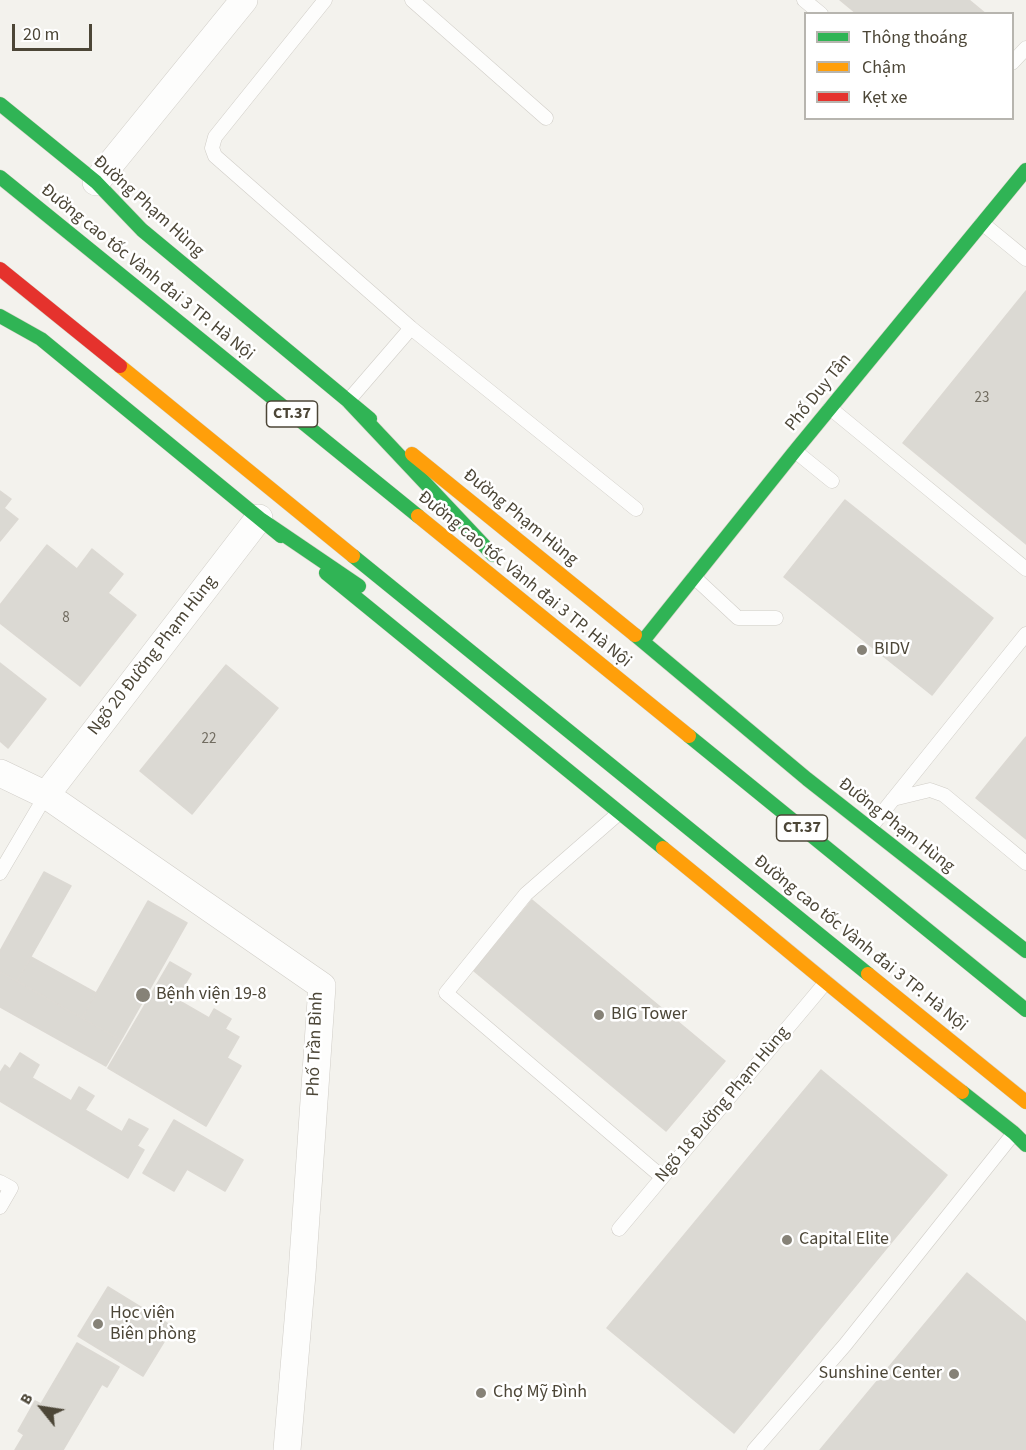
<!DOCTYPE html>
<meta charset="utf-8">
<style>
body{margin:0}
#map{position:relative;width:1026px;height:1450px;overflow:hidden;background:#f3f2ed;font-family:"Source Sans 3",sans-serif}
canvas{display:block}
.legend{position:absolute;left:804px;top:12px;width:210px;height:108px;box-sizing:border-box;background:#fff;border:2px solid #b7b5af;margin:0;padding:8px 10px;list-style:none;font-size:18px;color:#4c4637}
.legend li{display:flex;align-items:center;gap:12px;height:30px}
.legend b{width:30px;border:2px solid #b7b5af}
.north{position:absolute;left:12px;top:1378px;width:60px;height:60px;-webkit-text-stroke:4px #fff;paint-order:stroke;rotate:300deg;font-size:16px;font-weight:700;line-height:24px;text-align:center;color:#4c4637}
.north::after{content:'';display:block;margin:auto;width:21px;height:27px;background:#4c4637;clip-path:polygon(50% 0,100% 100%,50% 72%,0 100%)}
.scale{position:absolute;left:12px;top:24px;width:80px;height:27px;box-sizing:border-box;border:3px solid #4c4637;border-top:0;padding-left:8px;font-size:18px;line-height:21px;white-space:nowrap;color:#4c4637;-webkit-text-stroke:4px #fff;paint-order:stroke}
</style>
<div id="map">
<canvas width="1026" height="1450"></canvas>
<ul class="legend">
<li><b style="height:8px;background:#30b455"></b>Thông thoáng</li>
<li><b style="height:8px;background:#ff9f0a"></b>Chậm</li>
<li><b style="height:8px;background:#e5322d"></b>Kẹt xe</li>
</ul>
<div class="north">B</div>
<div class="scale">20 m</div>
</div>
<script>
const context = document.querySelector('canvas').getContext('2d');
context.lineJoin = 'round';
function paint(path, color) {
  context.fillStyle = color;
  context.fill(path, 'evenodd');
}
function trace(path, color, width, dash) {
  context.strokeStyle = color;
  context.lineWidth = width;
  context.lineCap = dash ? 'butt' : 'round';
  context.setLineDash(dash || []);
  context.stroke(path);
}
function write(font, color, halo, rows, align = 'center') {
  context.font = font + ' "Source Sans 3",sans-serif';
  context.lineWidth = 5;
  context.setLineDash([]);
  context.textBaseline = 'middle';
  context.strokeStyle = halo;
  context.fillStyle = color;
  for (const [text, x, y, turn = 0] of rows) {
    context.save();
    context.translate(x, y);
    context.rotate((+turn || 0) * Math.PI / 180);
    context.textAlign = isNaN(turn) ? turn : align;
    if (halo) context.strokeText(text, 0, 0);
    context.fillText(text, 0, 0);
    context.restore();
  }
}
const building = new Path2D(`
 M840,0H969L986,14H857Z
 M1026,291V544L903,443Z
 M0,491L11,499L4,508L18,519L0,541Z
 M845,500L993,618L932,695L784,577Z
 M47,545L77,569L92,549L123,574L108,593L136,615L80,686L0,623V605Z
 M0,663L46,699L8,748L0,741Z
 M226,665L278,708L192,814L140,771Z
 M1026,737V839L976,798Z
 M44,872L71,886L17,981L0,972V951Z
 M532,900L725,1061L666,1131L474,971Z
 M148,901L187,923L121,1040L82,1018Z
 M31,957L96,993L82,1018L17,981Z
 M170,962L191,974L176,999L209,1018L214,1009L231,1019L225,1029L239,1037L227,1058L241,1066L206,1126L108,1068Z
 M0,972L121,1040L106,1066L0,1007Z
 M20,1053L39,1065L32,1078L71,1101L79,1087L94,1096L85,1110L122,1132L129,1119L148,1129L137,1146L144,1150L128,1178L0,1101V1073L5,1065L10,1069Z
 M821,1070L947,1175L734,1433L607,1328Z
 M174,1120L243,1160L225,1191L187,1169L174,1191L143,1173Z
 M967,1273L1026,1322V1450H820Z
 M108,1287L173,1327L143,1376L78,1336Z
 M77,1343L119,1367L107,1387L102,1384L63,1450H15L24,1435L18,1431L35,1401L41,1404Z`);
paint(building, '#dbd9d3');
trace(building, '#dcd9d3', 1.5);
const lane = new Path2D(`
 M325,0L215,137L212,148L215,156L411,328L636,509
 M412,0L546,118
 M804,0L821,14
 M1012,63L1026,48
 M982,223L1026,259
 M348,401L411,328
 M830,408L1026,569
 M795,451L832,481
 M694,577L738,618H776
 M893,799L930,790L944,795L1026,863
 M619,813L526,894L446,993L662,1177
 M870,828L1026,634
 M0,873L46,795
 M0,1182L11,1188L0,1207
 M619,1229L826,982
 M754,1450L845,1345L1014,1133`);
const street = new Path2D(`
 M96,182L244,0
 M0,773L46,795L322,986L302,1274L287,1450
 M46,795L259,518`);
const fast = new Path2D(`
 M0,104L96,182L142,230L370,419
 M0,177L418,516
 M0,316L41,339L281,536
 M348,401L493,555
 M259,518L359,586
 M353,556L868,974
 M326,573L663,848
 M635,635L807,779L1026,951
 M643,641L795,451L1026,170
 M689,736L1026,1010
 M962,1092L1014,1133L1026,1145`);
const slow = new Path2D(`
 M120,366L353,556
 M412,454L635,635
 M418,516L689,736
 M663,848C763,929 861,1013 962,1092
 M868,974L1026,1102`);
const jam = new Path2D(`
 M0,269L120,366`);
trace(lane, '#d0cdc7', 15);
trace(street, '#d0cdc7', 28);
trace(fast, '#d3d0c3', 15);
trace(slow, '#d3d0c3', 15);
trace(jam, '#d3d0c3', 15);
trace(lane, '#fdfdfc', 14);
trace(street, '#fdfdfc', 27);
trace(fast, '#30b455', 14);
trace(slow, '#ff9f0a', 14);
trace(jam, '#e5322d', 14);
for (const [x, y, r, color] of [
 [862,650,6,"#868277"],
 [143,995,8,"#868277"],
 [599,1015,6,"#868277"],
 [787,1240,6,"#868277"],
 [98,1324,6,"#868277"],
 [954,1374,6,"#868277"],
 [481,1393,6,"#868277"]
]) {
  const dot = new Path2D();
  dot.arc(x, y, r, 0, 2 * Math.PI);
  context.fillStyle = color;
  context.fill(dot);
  trace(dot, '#fff', 2);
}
write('15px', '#716c60', null, [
 ["23",982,399],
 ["8",66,619],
 ["22",209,740]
]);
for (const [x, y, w] of [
 [292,414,51],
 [802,828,51]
]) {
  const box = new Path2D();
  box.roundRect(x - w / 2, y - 13, w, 26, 4.5);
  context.fillStyle = '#fff';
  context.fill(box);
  trace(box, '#4c4637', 1.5);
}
write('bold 16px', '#4c4637', null, [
 ["CT.37",292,414],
 ["CT.37",802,828]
]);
write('18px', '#4c4637', '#fff', [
 ["Đường Phạm Hùng",148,207,42],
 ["Đường cao tốc Vành đai 3 TP. Hà Nội",147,273,39],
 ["Phố Duy Tân",819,393,-51],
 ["Đường Phạm Hùng",520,518,39],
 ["Đường cao tốc Vành đai 3 TP. Hà Nội",524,580,39],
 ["Ngõ 20 Đường Phạm Hùng",153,656,-52],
 ["Đường Phạm Hùng",896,826,38],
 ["Đường cao tốc Vành đai 3 TP. Hà Nội",860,944,39],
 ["Phố Trần Bình",316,1044,-88],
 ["Ngõ 18 Đường Phạm Hùng",723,1105,-50]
]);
write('18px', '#4c4637', '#fff', [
 ["BIDV",874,650],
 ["Bệnh viện 19-8",156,995],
 ["BIG Tower",611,1015],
 ["Capital Elite",799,1240],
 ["Học viện",110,1314],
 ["Biên phòng",110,1335],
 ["Sunshine Center",942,1374,"right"],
 ["Chợ Mỹ Đình",493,1393]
], 'left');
</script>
